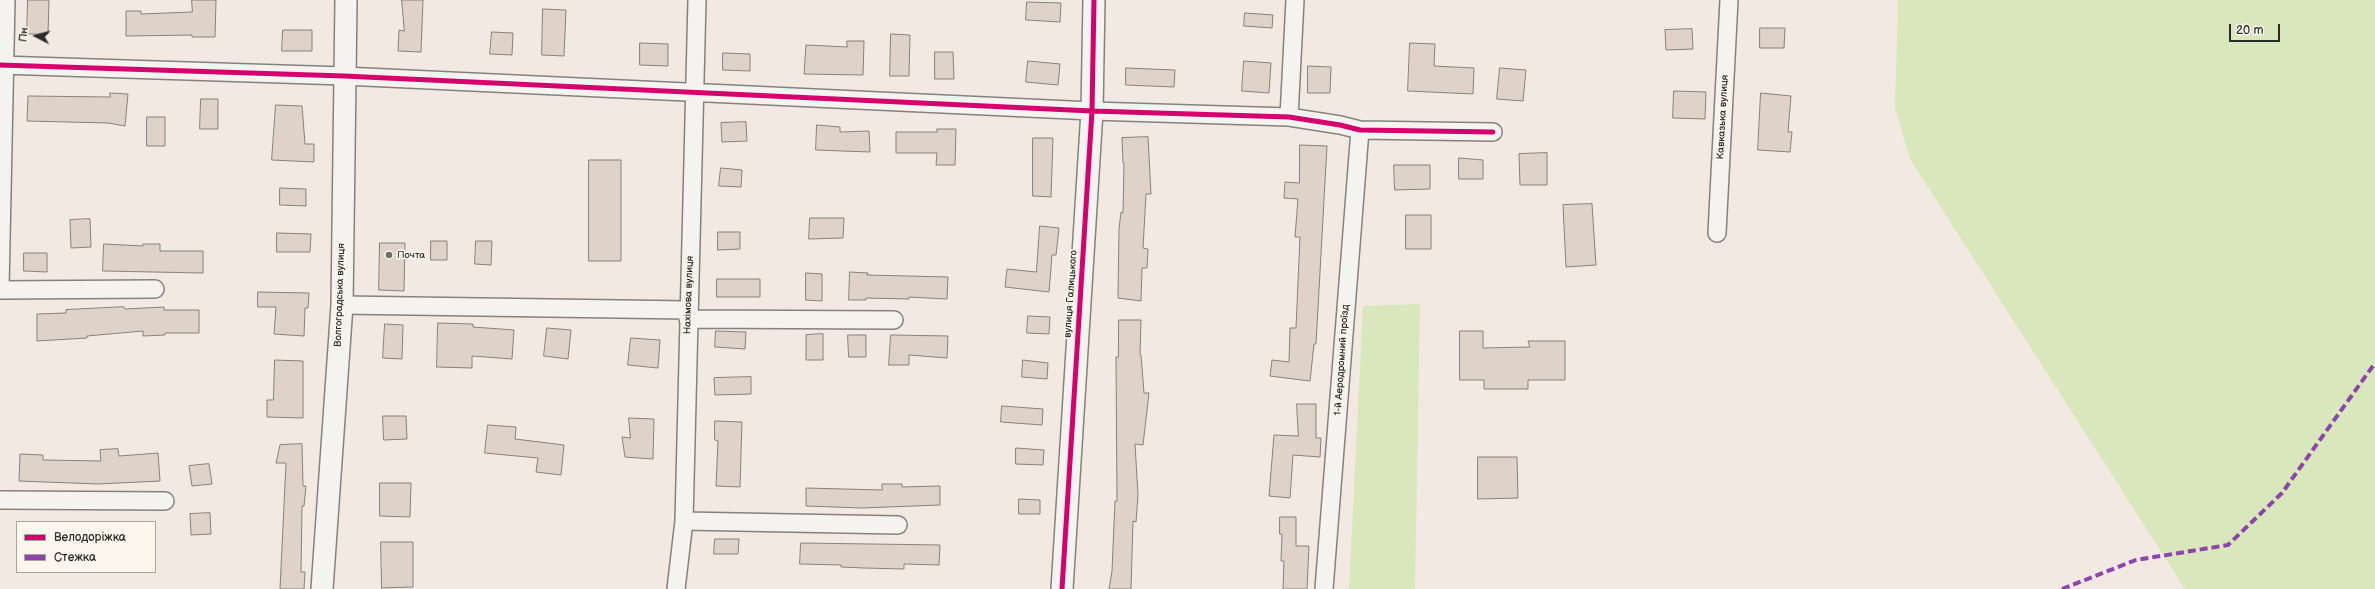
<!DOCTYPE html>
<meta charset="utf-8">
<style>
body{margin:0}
#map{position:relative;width:2375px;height:589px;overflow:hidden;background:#f2eae2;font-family:"Balsamiq Sans",sans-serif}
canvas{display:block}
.legend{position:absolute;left:16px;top:521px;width:140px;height:52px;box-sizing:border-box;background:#fbf7ec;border:1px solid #a8a59f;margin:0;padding:5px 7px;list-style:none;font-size:12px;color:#2b2b2b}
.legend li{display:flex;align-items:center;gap:8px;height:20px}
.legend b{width:20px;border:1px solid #a8a59f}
.north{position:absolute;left:16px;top:16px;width:40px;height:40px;-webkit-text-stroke:3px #fbf7ec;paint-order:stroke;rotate:276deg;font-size:11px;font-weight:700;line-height:16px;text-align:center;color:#2b2b2b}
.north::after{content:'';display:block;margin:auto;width:14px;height:18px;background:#2b2b2b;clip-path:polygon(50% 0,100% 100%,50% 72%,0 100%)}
.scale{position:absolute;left:2229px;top:24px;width:51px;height:18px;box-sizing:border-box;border:2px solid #2b2b2b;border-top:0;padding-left:5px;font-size:12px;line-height:14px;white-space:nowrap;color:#2b2b2b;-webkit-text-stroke:3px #fbf7ec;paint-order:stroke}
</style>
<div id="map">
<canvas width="2375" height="589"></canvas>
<ul class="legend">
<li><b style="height:5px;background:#d6006c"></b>Велодоріжка</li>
<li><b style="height:5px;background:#8e44ad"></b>Стежка</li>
</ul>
<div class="north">Пн</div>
<div class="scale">20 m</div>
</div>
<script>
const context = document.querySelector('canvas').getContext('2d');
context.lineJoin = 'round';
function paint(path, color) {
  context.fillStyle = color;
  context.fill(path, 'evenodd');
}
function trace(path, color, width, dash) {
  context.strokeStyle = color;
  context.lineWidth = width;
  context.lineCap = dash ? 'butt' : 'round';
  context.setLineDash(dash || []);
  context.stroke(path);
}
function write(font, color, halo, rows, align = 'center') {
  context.font = font + ' "Balsamiq Sans",sans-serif';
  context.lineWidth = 3.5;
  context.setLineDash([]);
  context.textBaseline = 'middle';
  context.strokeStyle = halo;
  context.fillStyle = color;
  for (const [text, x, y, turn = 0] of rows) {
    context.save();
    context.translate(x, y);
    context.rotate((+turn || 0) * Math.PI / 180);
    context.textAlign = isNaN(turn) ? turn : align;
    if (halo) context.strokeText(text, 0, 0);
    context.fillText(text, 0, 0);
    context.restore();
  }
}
paint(new Path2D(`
 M1898,0H2375V589H2185L1910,159L1895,108Z
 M1420,304L1415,589H1349L1363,306Z`), '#d9e7bc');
const building = new Path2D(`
 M28,0H49L48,34H27Z
 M192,0H216L215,37H192V35L126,36V11H141V14L192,12Z
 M402,0H423L421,52L398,51L399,30L404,31Z
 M1027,2L1061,3L1060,22L1026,20Z
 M543,9L566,10L564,56L542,55Z
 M1245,13L1273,15L1272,28L1244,26Z
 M1760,28H1785L1784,48H1760Z
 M1692,29L1693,49L1666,50L1665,30Z
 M283,30H312V51H282Z
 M492,32L513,33L512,55L490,54Z
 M891,34L910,35L909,76H890Z
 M847,41H864L863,75L804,74L806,45L847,47Z
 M640,43L668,44V66L640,65Z
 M1410,43L1435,44L1434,66L1474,68L1473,94L1408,91Z
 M935,52H953L954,79H935Z
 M723,53L750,54V71L723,70Z
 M1028,61L1060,64L1058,85L1026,82Z
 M1244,61L1271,63L1269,93L1242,91Z
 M1308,66L1331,67L1330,93H1308Z
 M1126,68L1175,70L1174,87L1126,85Z
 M1500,68L1526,70L1523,101L1497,99Z
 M1674,91L1706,92L1705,119L1673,118Z
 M110,93L128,94L125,126L108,123L27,121L28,96L110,97Z
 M1761,93L1791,96L1788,132H1792L1790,152L1758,150Z
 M201,99H218V129H200Z
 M276,105L302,106L305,144H314V162L272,160Z
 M147,117H165V146H147Z
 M746,122L747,141L722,142L721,123Z
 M817,125L840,127V132L869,131L870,152L816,150Z
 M937,129H956L955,165H936L937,153H896V132H937Z
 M1148,137L1151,194H1146L1143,248L1148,249L1147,268H1142L1141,301L1118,298L1119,229L1121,212L1123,213L1124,163H1123L1122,138Z
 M1033,138H1053L1051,197L1033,196Z
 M1300,145L1327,146L1316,344H1314L1310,381L1270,376L1272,360L1289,362L1290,328H1296L1300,237H1295L1298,199L1284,198L1285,182L1299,183Z
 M1547,153V185H1520L1519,154Z
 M1459,158L1483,160V179H1459Z
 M589,160H621V261H589Z
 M1394,165H1430V189L1395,190Z
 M721,168L742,170L741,187L719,186Z
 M280,188L306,189V206L280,205Z
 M1592,204L1596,265L1566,267L1563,205Z
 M1406,215H1431V249H1406Z
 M810,218H844L843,238L809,239Z
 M90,219L91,247L71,248L70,220Z
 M1040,226L1059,228L1056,255H1052L1049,292L1005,287L1007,269L1036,272Z
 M718,232H740V249L718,250Z
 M277,233L311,234L310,252H277Z
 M431,241H447V260H431Z
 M476,241H492L491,265L475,264Z
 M380,243H405L404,291L379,290Z
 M104,244L143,246V244H160V251H203V273L103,271Z
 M24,253H47V272L24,271Z
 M850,272L868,273L867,275L948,277L947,299L909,297V299L866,298V300H849Z
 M806,273L822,274V301L806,300Z
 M717,279H760V297H717Z
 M258,292L309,293L308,308H305L304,336L274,334L276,307H258Z
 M124,307L125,309L164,307V310H199V333H165V335L143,336V331L87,336V338L37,341V314L66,313V310Z
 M1028,316L1050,317L1049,334L1027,333Z
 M1119,320H1141L1140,355H1141L1144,393H1149L1143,445L1135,444L1138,495L1136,522L1133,521L1131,589H1109L1112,571L1115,501H1117L1116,357H1118Z
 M438,323L473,324V327L514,330L512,359L472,356V368L437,367Z
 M385,324L403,325L402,359L383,358Z
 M547,328L571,330L568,359L544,356Z
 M716,331L746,332L745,349L715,347Z
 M1460,331H1483V348L1530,347L1528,341H1565V380H1528V389H1484V380H1460Z
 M823,334V360H806V335Z
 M848,335H866V357H849Z
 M891,335L948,336L947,358L909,355V365H889Z
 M631,338L660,340L658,368L628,365Z
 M275,360L303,361V418L267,417V400H273Z
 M1023,360L1048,363L1047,379L1022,377Z
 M751,377V394L715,395L714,378Z
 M1297,404H1316V438H1321L1320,457L1293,455L1290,498L1269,496L1274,435L1298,436Z
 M1002,406L1043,409L1042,425L1001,422Z
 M383,416H406L407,439L384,440Z
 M629,418L654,419L653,459L625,457L622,437L630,438Z
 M715,421L742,422L740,487L716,486L718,441L715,440Z
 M488,425L516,427L515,439L564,445L561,475L536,472L538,458L485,453Z
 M302,444L303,486H306L304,506H302L301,572H305L304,589H280L286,463H276L280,445Z
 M1016,448L1044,450L1043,465L1016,464Z
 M118,449L119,456L158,453L160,481L98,484L19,481L20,454L43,455V460L101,461L100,450Z
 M1478,457H1517L1518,498L1478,499Z
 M209,464L212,484L192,486L189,466Z
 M380,483H411L410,517L380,516Z
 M882,484H902V487L940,486V505L862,508L806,506V488L882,490Z
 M1019,499L1040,500V514H1019Z
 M210,513L211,534L191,535L190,514Z
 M1280,517H1296V546H1309L1307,589H1283L1284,561H1281L1282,534H1280Z
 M715,539H739L738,554H714Z
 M381,542H413V587L382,588Z
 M801,543L940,545L939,565L904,564V569L864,568L841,567V565L800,564Z`);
paint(building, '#dfd3c9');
trace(building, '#85817d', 1);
const minor = new Path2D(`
 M0,65L344,76L1092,111L1289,117L1340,125L1360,130L1493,132
 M1289,117L1295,0
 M1717,233L1729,0
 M0,288L6,0
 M0,290L155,289
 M342,305L688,310
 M688,319L894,320
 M0,500L165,501
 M684,521L898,525
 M676,589L684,521L697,0
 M1324,589L1360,130`);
const tertiary = new Path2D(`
 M322,589L342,305L346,0
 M1062,589L1092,111L1094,0`);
trace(minor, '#85817d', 20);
trace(tertiary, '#85817d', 24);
trace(minor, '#f5f3ef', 17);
trace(tertiary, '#f5f3ef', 21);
trace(new Path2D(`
 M2062,589L2136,560L2228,545L2282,493L2375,363`), '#8e44ad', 4, [8, 4]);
trace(new Path2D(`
 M0,65L344,76L1092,111L1289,117L1340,125L1360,130L1493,132
 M1062,589L1092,111L1094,0`), '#d6006c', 5);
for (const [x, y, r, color] of [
 [389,255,4,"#716e6b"]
]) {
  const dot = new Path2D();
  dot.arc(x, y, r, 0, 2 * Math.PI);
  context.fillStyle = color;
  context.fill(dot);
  trace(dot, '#fbf7ec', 1.5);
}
write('10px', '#2b2b2b', '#fbf7ec', [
 ["Кавказька вулиця",1723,117,-87],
 ["вулиця Галицького",1071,294,-86],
 ["Волгоградська вулиця",340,295,-88],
 ["Нахімова вулиця",689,295,-88],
 ["1-й Аеродромний проїзд",1342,360,-86]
]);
write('10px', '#2b2b2b', '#fbf7ec', [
 ["Почта",397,255]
], 'left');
</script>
